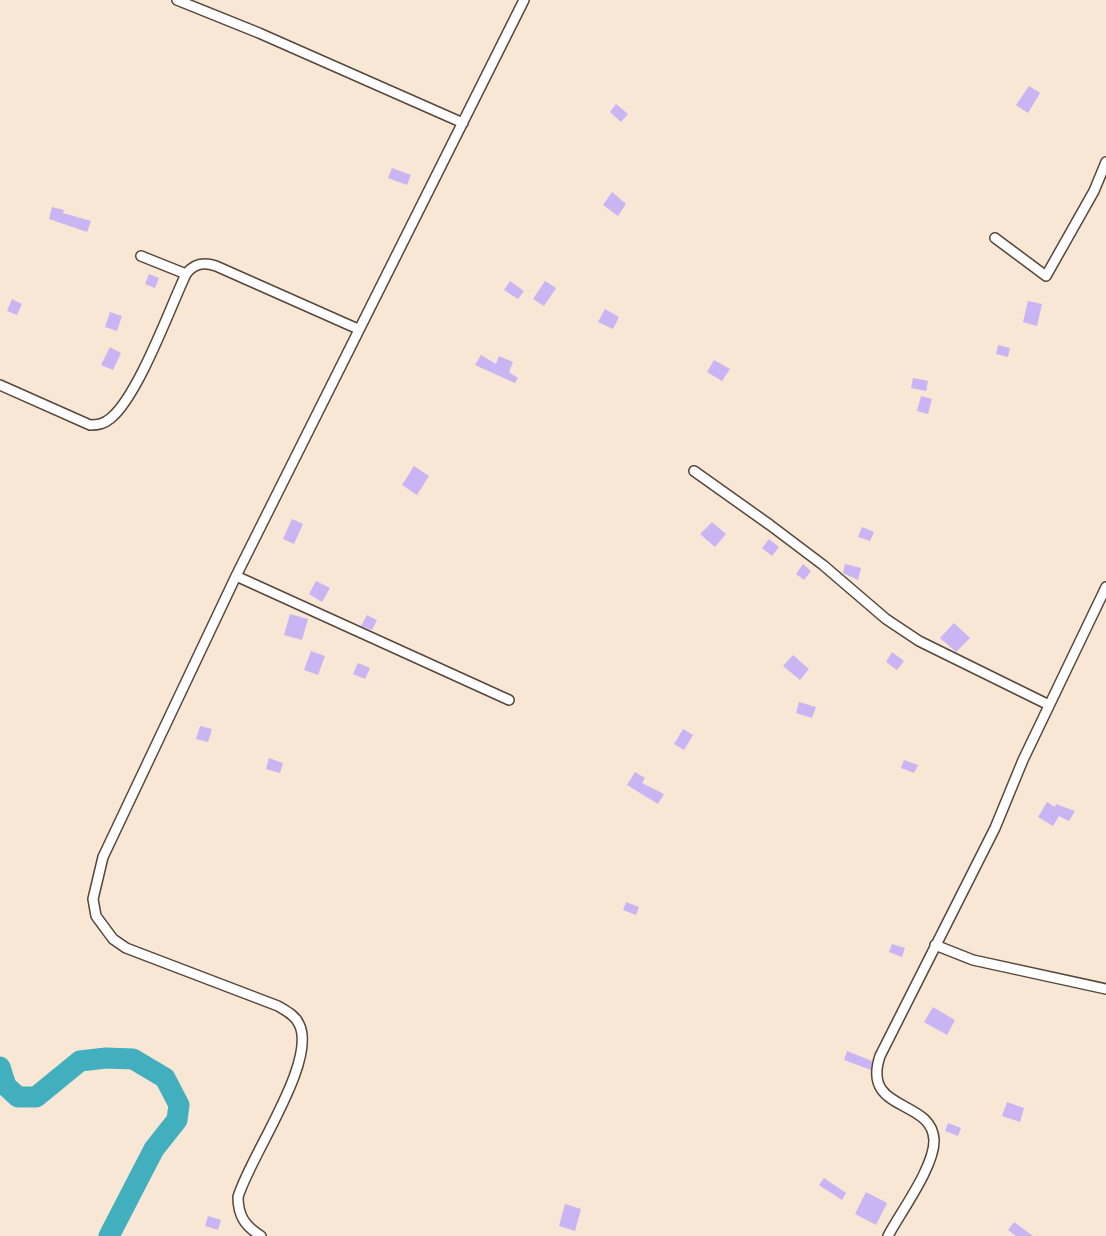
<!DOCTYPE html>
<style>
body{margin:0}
canvas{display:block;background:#f8e7d5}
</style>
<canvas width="1106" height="1236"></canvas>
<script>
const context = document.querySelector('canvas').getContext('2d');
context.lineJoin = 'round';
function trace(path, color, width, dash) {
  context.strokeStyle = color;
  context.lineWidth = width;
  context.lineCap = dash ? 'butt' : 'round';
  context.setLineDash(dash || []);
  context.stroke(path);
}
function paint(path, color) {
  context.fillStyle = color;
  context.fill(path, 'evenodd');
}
trace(new Path2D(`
 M0,1067L6,1086L18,1097H36L80,1061L106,1058L133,1059L165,1078L179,1105L177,1120L154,1149L109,1236`), '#41afbd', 21);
paint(new Path2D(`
 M1029,86L1040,93L1028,113L1016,105Z
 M616,104L628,114L621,122L610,112Z
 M392,168L411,175L407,185L388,178Z
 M612,192L626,204L618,216L603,205Z
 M52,207L64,210L63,213L91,221L87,232L49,219Z
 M149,274L159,278L155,288L145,284Z
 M510,281L524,291L518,299L504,290Z
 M545,281L556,288L544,306L533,299Z
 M12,299L22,304L17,315L7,311Z
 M1028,301L1042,304L1037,326L1023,322Z
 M605,309L619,317L613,329L598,322Z
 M110,312L122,316L117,331L105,327Z
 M998,345L1010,348L1008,357L996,354Z
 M110,347L121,353L113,370L101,365Z
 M481,355L496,364L499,356L513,362L509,372L518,378L515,383L475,365Z
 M714,360L730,369L722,381L707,372Z
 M913,378L928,381L926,391L911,388Z
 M921,396L932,399L928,414L917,411Z
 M414,466L429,476L417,495L402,485Z
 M292,519L303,524L294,544L283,539Z
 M712,522L726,534L715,547L700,534Z
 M862,527L874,532L870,541L858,537Z
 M769,539L779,547L772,556L762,548Z
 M803,564L811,571L804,580L796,574Z
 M845,564L861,568L858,580L843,573Z
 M316,581L330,588L322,602L309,594Z
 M290,614L308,619L302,640L284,635Z
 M367,615L377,620L372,630L361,626Z
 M954,623L970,638L956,652L940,638Z
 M311,651L325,656L318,675L304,670Z
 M892,652L904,661L897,670L886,662Z
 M793,655L809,669L800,680L783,666Z
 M358,663L370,668L365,679L353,674Z
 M799,702L816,707L812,718L796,713Z
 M200,726L212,729L208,742L196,739Z
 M683,729L693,735L684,750L674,744Z
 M269,758L283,763L280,773L266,769Z
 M904,760L918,765L914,773L901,768Z
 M635,772L645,778L642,783L664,794L658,804L627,785Z
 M1047,802L1055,807L1056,804L1075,811L1069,821L1059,816L1053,826L1038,817Z
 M626,902L639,907L636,915L623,910Z
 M892,944L905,948L902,957L889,952Z
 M933,1007L955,1020L947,1035L924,1022Z
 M847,1051L872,1061L871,1070L844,1060Z
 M1007,1102L1024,1108L1020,1122L1002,1116Z
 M948,1123L961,1128L958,1136L945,1131Z
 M824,1178L846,1193L842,1200L819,1185Z
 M866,1192L887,1203L876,1225L855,1214Z
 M565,1204L581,1209L575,1231L559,1226Z
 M208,1216L221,1220L218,1230L205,1226Z
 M1014,1222L1033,1236H1016L1008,1230Z`), '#c9b4f4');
const minor = new Path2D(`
 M177,0L259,33L463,123
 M995,238L1046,276L1094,191L1106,162
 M141,256L186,274
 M0,385L90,425C98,425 104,424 111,418C139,394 169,310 186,274C194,263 204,262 216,266L358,329
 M694,471L770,525L823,565L886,619L919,641L1049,705
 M236,576L509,700
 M935,945L973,960L1106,989
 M261,1236C245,1226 238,1216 238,1197C250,1156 318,1061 299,1024C295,1015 286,1011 278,1006L126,948L113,939L96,916L93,899L103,857L236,576L524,0
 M888,1236C900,1213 935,1166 934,1140C932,1098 861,1113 880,1056L995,828L1023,760L1106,587`);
trace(minor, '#574639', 12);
trace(minor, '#fff', 9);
</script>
